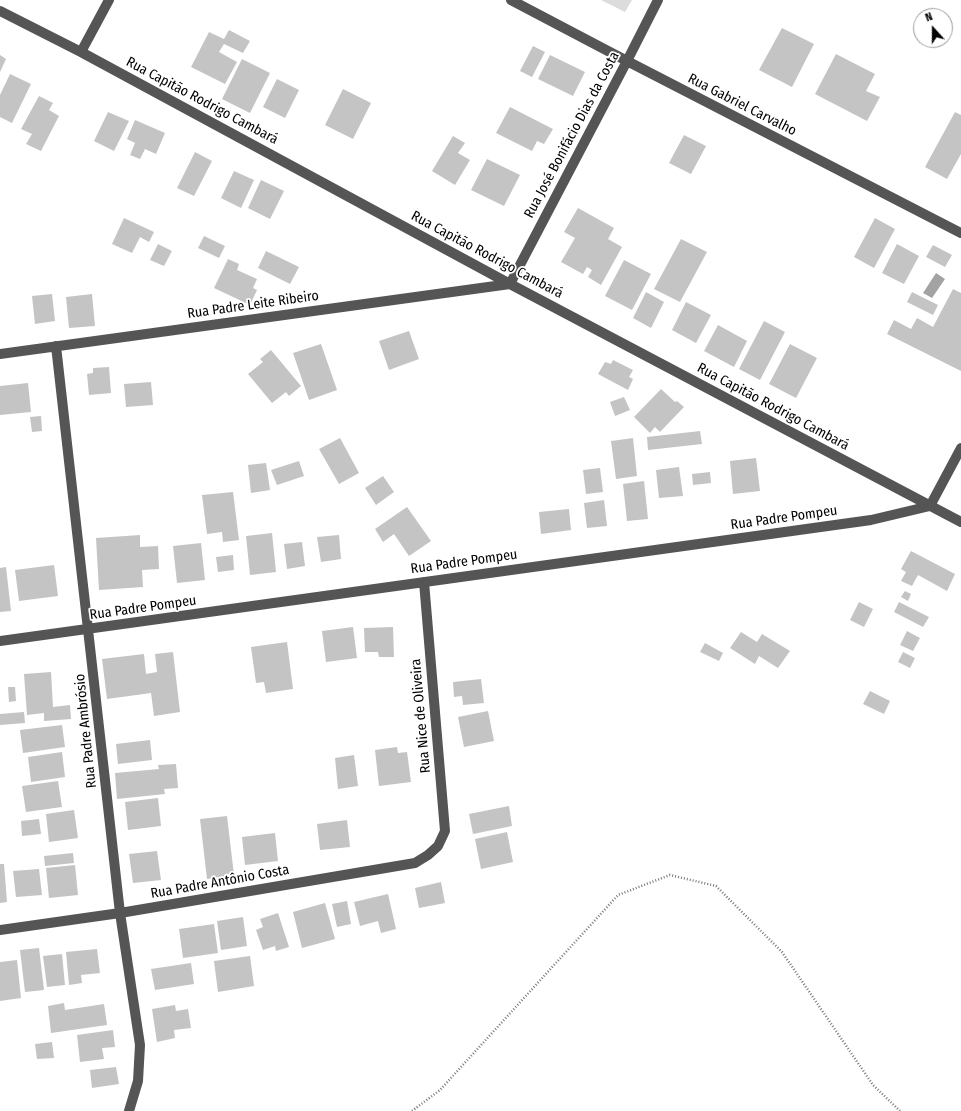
<!DOCTYPE html>
<meta charset="utf-8">
<style>
body{margin:0}
#map{position:relative;width:961px;height:1111px;overflow:hidden;background:#fff;font-family:"Fira Sans Condensed",sans-serif}
canvas{display:block}
.north{position:absolute;left:913px;top:8px;width:40px;height:40px;box-sizing:border-box;background:#fff;border:1px solid #999;border-radius:50%;rotate:339deg;font-size:11px;font-weight:700;line-height:16px;text-align:center;color:#000}
.north::after{content:'';display:block;margin:auto;width:14px;height:18px;background:#000;clip-path:polygon(50% 0,100% 100%,50% 72%,0 100%)}
</style>
<div id="map">
<canvas width="961" height="1111"></canvas>
<div class="north">N</div>
</div>
<script>
const context = document.querySelector('canvas').getContext('2d');
context.lineJoin = 'round';
function paint(path, color) {
  context.fillStyle = color;
  context.fill(path, 'evenodd');
}
function trace(path, color, width, dash) {
  context.strokeStyle = color;
  context.lineWidth = width;
  context.lineCap = dash ? 'butt' : 'round';
  context.setLineDash(dash || []);
  context.stroke(path);
}
function write(font, color, halo, rows, align = 'center') {
  context.font = font + ' "Fira Sans Condensed",sans-serif';
  context.lineWidth = 3.5;
  context.setLineDash([]);
  context.textBaseline = 'middle';
  context.strokeStyle = halo;
  context.fillStyle = color;
  for (const [text, x, y, turn = 0] of rows) {
    context.save();
    context.translate(x, y);
    context.rotate((+turn || 0) * Math.PI / 180);
    context.textAlign = isNaN(turn) ? turn : align;
    if (halo) context.strokeText(text, 0, 0);
    context.fillText(text, 0, 0);
    context.restore();
  }
}
paint(new Path2D(`
 M601,0H632L625,12Z`), '#dcdcdc');
paint(new Path2D(`
 M936,273L945,279L932,298L923,293Z`), '#a3a3a3');
paint(new Path2D(`
 M782,28L814,44L792,87L759,70Z
 M229,30L250,41L243,53L224,44L219,52L237,62L225,84L191,67L209,32L224,39Z
 M533,46L545,52L532,77L520,71Z
 M836,54L875,74L866,91L880,97L867,121L815,94Z
 M0,55L6,59L0,72Z
 M550,55L585,72L573,96L538,79Z
 M242,59L270,73L250,113L222,99Z
 M10,74L31,84L12,123L0,117V95Z
 M277,79L299,90L285,118L263,107Z
 M343,89L371,103L353,139L325,125Z
 M39,96L53,103L49,110L59,116L41,151L26,144L32,134L21,129Z
 M510,107L553,129L544,144L537,141L532,151L496,133Z
 M108,112L129,121L114,151L94,141Z
 M955,112L961,115V154L947,179L925,167Z
 M135,120L165,133L156,154L145,149L140,159L130,155L135,143L127,139Z
 M684,135L706,146L691,174L669,163Z
 M453,136L465,143L458,153L470,160L455,185L432,171Z
 M195,152L212,161L194,196L177,188Z
 M487,159L520,175L504,206L471,190Z
 M234,171L254,180L241,208L221,198Z
 M261,180L284,191L270,219L248,208Z
 M578,208L614,228L608,239L622,247L601,285L588,277L592,270L587,267L583,274L561,262L575,238L564,232Z
 M124,218L154,232L149,242L140,237L132,253L112,244Z
 M875,218L895,229L874,268L854,257Z
 M204,236L225,246L219,258L198,248Z
 M681,239L707,252L680,302L654,289Z
 M158,244L172,251L164,266L150,260Z
 M897,244L919,256L904,284L882,273Z
 M933,245L952,255L945,267L926,257Z
 M266,251L299,267L290,284L258,268Z
 M228,259L239,264L237,270L257,279L253,288L257,290L250,305L214,288Z
 M624,260L651,274L632,310L605,296Z
 M953,289L961,293V371L887,334L894,320L911,329L917,318L933,327Z
 M646,292L664,302L651,328L633,318Z
 M912,292L938,305L933,315L907,302Z
 M52,294L55,321L35,324L32,296Z
 M92,294L95,326L69,328L66,297Z
 M686,302L711,315L696,343L672,330Z
 M764,321L785,332L760,380L739,369Z
 M718,325L747,341L734,367L704,351Z
 M409,331L419,359L389,370L379,341Z
 M321,344L337,390L309,400L293,353Z
 M790,344L817,358L796,398L769,384Z
 M271,350L301,386L289,396L286,392L272,403L248,374L263,362L260,359Z
 M613,360L633,370L629,377L633,379L628,390L598,374L605,362L611,364Z
 M109,367L111,393L89,395L87,374L93,373V368Z
 M151,382L153,405L126,407L124,384Z
 M28,383L31,412L0,415V386Z
 M661,389L675,402L677,401L684,407L660,432L655,427L650,433L634,417Z
 M624,397L630,410L615,416L610,402Z
 M41,416L42,431L32,432L30,417Z
 M700,431L702,444L648,450L647,437Z
 M340,438L359,473L339,484L319,449Z
 M633,438L637,476L616,479L611,441Z
 M756,458L760,491L733,494L730,461Z
 M299,461L304,476L277,485L271,470Z
 M266,463L270,490L251,493L248,465Z
 M679,467L683,496L659,498L656,470Z
 M600,468L603,492L586,494L583,470Z
 M710,472L711,483L693,485L692,474Z
 M383,476L394,492L376,505L365,488Z
 M644,481L648,519L627,521L623,484Z
 M233,492L239,540L223,542L222,532L207,534L202,495Z
 M604,500L607,526L587,528L584,503Z
 M407,507L431,541L409,556L394,534L383,542L375,529Z
 M569,509L571,530L541,534L539,512Z
 M272,533L276,572L250,575L246,536Z
 M140,535V547L158,546L159,569L142,570L143,587L99,590L96,538Z
 M339,535L341,559L321,562L317,537Z
 M302,542L305,566L287,569L284,544Z
 M201,543L205,580L177,583L173,546Z
 M911,551L955,574L947,591L918,575L912,586L901,581L906,572L901,569Z
 M233,555L234,570L218,572L216,557Z
 M54,565L58,596L19,601L15,570Z
 M6,567L11,611L0,612V568Z
 M905,591L911,594L908,601L901,597Z
 M859,602L873,609L864,627L850,620Z
 M899,602L929,617L923,627L894,612Z
 M353,627L357,658L326,662L322,631Z
 M393,627L394,657H379L378,652H365L364,628Z
 M907,631L920,638L913,651L900,645Z
 M741,632L757,642L762,634L790,651L778,668L759,656L755,664L730,648Z
 M287,642L293,689L266,693L264,682L256,683L251,647Z
 M705,643L723,653L719,661L700,652Z
 M173,652L180,712L154,716L151,693L107,699L102,659L144,654L146,674L157,672L155,654Z
 M903,652L915,658L910,668L898,662Z
 M51,672L53,707L70,705L71,719L44,721V713L27,715L24,674Z
 M481,679L484,703L463,705L462,696L454,697L453,682Z
 M8,687H15L16,701L9,702Z
 M870,691L890,701L884,714L863,704Z
 M488,711L494,741L464,747L458,717Z
 M24,712L25,723L0,725V714Z
 M62,725L65,747L23,753L20,730Z
 M150,740L152,760L118,764L116,744Z
 M397,747L398,753L407,752L411,782L379,786L375,750Z
 M62,752L65,777L31,782L28,757Z
 M354,755L358,786L338,789L335,758Z
 M176,764L178,788L164,789L165,794L117,799L115,773L159,769L158,765Z
 M58,781L62,807L26,812L22,786Z
 M158,798L161,826L128,830L125,802Z
 M509,806L512,826L473,834L469,814Z
 M74,810L78,838L49,842L46,814Z
 M227,816L234,875L207,879L200,819Z
 M39,819L41,834L22,836L21,821Z
 M347,820L350,847L320,850L317,824Z
 M507,832L513,862L481,869L475,839Z
 M275,833L278,861L245,865L242,837Z
 M157,851L161,880L133,883L129,854Z
 M73,853L74,863L45,866L44,856Z
 M0,864H4L7,902L0,903Z
 M75,865L78,895L49,898L46,868Z
 M39,869L42,895L16,897L13,871Z
 M441,882L445,903L419,908L415,888Z
 M388,894L396,929L381,933L378,921L360,926L354,902Z
 M347,901L351,924L337,927L332,904Z
 M325,903L335,939L302,948L293,912Z
 M278,913L289,947L276,951L275,946L263,950L256,930L263,927L260,919Z
 M243,917L247,946L221,950L217,921Z
 M214,924L218,953L183,958L179,929Z
 M39,948L44,990L25,992L20,950Z
 M97,949L100,973L81,975L82,983L69,985L66,952Z
 M62,954L65,985L47,987L43,956Z
 M250,956L254,986L218,992L214,961Z
 M17,960L21,998L0,1001V962Z
 M191,963L194,984L155,990L151,969Z
 M64,1003L65,1010L104,1004L107,1025L51,1033L48,1006Z
 M175,1005L176,1011L188,1009L191,1028L174,1030L175,1038L157,1042L152,1009Z
 M113,1030L115,1047L102,1048L104,1059L80,1062L77,1035Z
 M52,1042L54,1058L37,1059L35,1044Z
 M116,1067L119,1084L92,1088L90,1070Z`), '#c4c4c4');
trace(new Path2D(`
 M412,1111L440,1090L618,895L670,875L716,886L782,952L873,1085L900,1111`), '#777', 2.5, [1, 2]);
trace(new Path2D(`
 M511,0L627,61L961,233
 M0,11L81,52L510,284L961,522
 M81,52L109,0
 M56,346L120,913L140,1045L138,1081L129,1111
 M0,354L510,284L627,61L658,0
 M0,641L871,520L930,506L961,448
 M0,930L120,913L415,863L428,855L438,846L445,831L424,582`), '#555', 10);
write('14px', '#000', '#fff', [
 ["Rua Capitão Rodrigo Cambará",202,101,28],
 ["Rua Gabriel Carvalho",742,105,27],
 ["Rua José Bonifácio Dias da Costa",572,135,-62],
 ["Rua Capitão Rodrigo Cambará",487,255,28],
 ["Rua Padre Leite Ribeiro",253,305,-8],
 ["Rua Capitão Rodrigo Cambará",773,407,28],
 ["Rua Padre Pompeu",784,518,-8],
 ["Rua Padre Pompeu",464,562,-8],
 ["Rua Padre Pompeu",143,608,-8],
 ["Rua Nice de Oliveira",421,716,-95],
 ["Rua Padre Ambrósio",86,731,-96],
 ["Rua Padre Antônio Costa",220,882,-10]
]);
</script>
